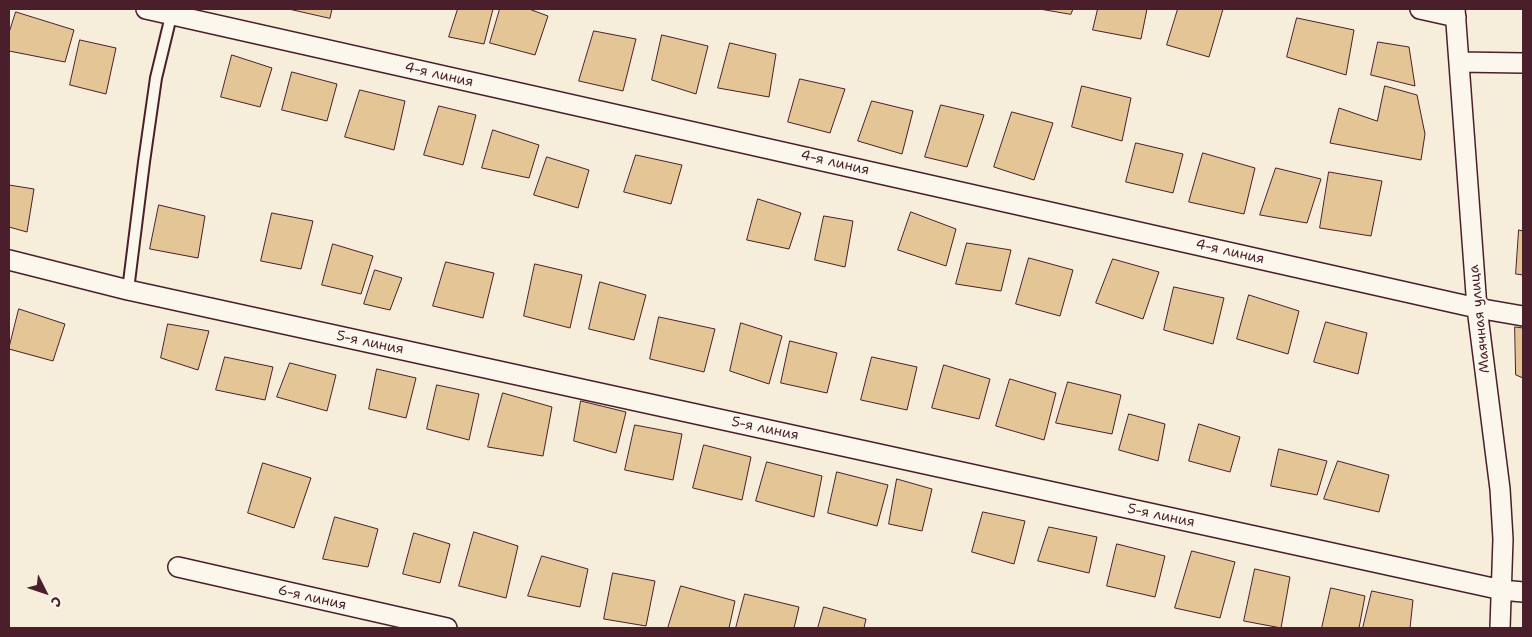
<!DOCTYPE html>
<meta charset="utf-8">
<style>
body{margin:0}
#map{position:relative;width:1532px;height:637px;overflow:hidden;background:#f6eddb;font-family:"Shantell Sans",sans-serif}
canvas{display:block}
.frame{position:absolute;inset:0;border:10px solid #4a1f2b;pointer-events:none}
.north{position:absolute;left:20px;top:567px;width:50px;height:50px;-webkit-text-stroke:4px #fbf7ec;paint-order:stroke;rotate:131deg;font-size:14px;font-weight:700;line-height:20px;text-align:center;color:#4a1f2b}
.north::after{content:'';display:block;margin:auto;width:18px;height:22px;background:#4a1f2b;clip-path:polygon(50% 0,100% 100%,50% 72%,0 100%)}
</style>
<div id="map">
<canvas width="1532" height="637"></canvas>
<div class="frame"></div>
<div class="north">С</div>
</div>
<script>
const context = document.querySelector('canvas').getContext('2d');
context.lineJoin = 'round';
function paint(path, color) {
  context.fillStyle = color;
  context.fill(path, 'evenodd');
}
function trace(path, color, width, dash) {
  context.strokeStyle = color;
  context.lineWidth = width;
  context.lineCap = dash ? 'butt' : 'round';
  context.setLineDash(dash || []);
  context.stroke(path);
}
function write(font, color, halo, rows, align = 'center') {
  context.font = font + ' "Shantell Sans",sans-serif';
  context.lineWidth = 4.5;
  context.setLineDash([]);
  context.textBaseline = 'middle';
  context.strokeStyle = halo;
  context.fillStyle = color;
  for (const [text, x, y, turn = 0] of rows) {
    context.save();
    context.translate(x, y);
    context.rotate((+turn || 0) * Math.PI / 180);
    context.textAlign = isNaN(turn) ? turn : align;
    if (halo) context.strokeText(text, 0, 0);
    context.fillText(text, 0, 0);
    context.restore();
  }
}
const building = new Path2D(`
 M289,9H332L330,18Z
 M458,9H493L484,44L449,37Z
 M500,9H529L548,16L535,55L490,43Z
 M1040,9H1073L1071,14Z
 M1098,9H1147L1141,39L1093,30Z
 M1178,9H1223L1209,57L1167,45Z
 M16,12L74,30L65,62L9,51V33Z
 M1297,18L1354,30L1346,75L1287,57Z
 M594,31L636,39L623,91L579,81Z
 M662,35L708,46L696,94L652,80Z
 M80,40L116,48L106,94L70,85Z
 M1378,42L1409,47L1415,86L1371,75Z
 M730,43L776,54L769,97L718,88Z
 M232,55L272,68L260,107L221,97Z
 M292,72L337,84L327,121L282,110Z
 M800,79L845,89L830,133L788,122Z
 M1082,86L1131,98L1122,141L1072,127Z
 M1385,86L1417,95L1425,134L1421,160L1330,143L1339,108L1377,121Z
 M360,90L405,101L394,150L345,137Z
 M872,101L913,111L902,154L858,141Z
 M941,105L984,115L967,167L925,157Z
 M439,106L476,115L463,165L424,155Z
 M1012,112L1053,123L1034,180L994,167Z
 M493,130L539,145L529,178L482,168Z
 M1136,143L1183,154L1173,193L1126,182Z
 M1203,153L1255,168L1244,214L1189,202Z
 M636,155L682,165L671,204L624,192Z
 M547,157L589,170L578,208L534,195Z
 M1276,168L1321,179L1307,223L1260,215Z
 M1329,172L1382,181L1371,236L1320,228Z
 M9,185L34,189L27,232L9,227Z
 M758,199L801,213L789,249L747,240Z
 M159,205L205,216L198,258L150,249Z
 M911,212L956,229L946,266L898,250Z
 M272,213L313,221L301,269L261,261Z
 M824,216L853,221L845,267L815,260Z
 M1519,230L1523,231V275L1516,274Z
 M967,243L1011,250L1001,291L956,284Z
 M333,244L373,256L361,294L322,285Z
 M1029,258L1073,270L1060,316L1016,304Z
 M1113,259L1159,272L1143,319L1096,303Z
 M446,262L494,273L483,318L433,306Z
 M535,264L582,275L570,328L524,316Z
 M375,270L402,278L390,310L364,304Z
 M600,282L646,295L634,340L589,329Z
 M1174,287L1224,298L1213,344L1164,330Z
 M1249,295L1299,311L1288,354L1237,339Z
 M19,309L65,324L53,361L9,349Z
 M659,317L715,329L704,372L650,359Z
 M1326,322L1367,333L1358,374L1314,362Z
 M741,323L782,336L769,384L730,371Z
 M168,324L209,331L198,370L161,358Z
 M1515,327L1523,328V378L1516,375Z
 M790,341L837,353L827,393L781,383Z
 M225,357L273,367L265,400L216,390Z
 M872,357L917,367L907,410L861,400Z
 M290,363L336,375L327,411L277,397Z
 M944,365L990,379L979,419L932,408Z
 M377,369L416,378L406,418L369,409Z
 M1010,379L1056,393L1044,440L996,426Z
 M1068,382L1121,395L1112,434L1056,423Z
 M437,385L479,394L469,440L427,429Z
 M503,393L552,407L543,456L488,447Z
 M581,401L626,412L616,453L574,441Z
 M1129,414L1165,424L1158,461L1119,450Z
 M1199,424L1240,437L1230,472L1189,461Z
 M635,425L682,434L673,480L625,470Z
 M704,445L751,457L742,500L693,488Z
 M1279,449L1327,461L1317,495L1271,486Z
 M1338,461L1389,475L1379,512L1324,499Z
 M767,462L822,476L814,517L756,501Z
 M263,463L311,478L294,528L248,513Z
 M837,472L888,485L877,526L828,513Z
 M897,479L932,489L922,531L889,524Z
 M983,512L1025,521L1014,564L972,552Z
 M335,517L378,529L368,567L323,559Z
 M1049,527L1097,537L1089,573L1038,561Z
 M474,532L518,546L506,598L459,586Z
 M414,533L450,544L440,583L403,574Z
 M1117,544L1165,556L1155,597L1107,586Z
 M1192,551L1235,562L1220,618L1175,608Z
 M542,556L588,569L580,607L528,596Z
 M1255,569L1290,577L1281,628L1244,621Z
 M613,573L655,581L646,626L604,619Z
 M681,586L735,601L729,628H668Z
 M1331,588L1365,596L1359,628H1322Z
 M1372,591L1413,600L1410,628H1363Z
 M745,594L799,607L794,628H736Z
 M824,607L866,619L864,628H818Z`);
paint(building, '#e3c596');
trace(building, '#4a1f2b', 1);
const lane = new Path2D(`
 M128,290L144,162L156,78L172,12`);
const street = new Path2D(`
 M146,9L1477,308L1523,316
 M1420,9L1456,17
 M1455,9L1477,308L1500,489L1503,539L1500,628
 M1459,62L1523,63
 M9,260L128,290L1502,590L1523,592
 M178,567L447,628`);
trace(lane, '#4a1f2b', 14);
trace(street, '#4a1f2b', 22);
trace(lane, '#fbf7ec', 10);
trace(street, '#fbf7ec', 19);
write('14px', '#4a1f2b', '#fbf7ec', [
 ["4-я линия",439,75,13],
 ["4-я линия",835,163,13],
 ["4-я линия",1230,252,13],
 ["Маячная улица",1480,319,-96],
 ["5-я линия",370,343,12],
 ["5-я линия",765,429,12],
 ["5-я линия",1161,516,12],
 ["6-я линия",312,598,13]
]);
</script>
